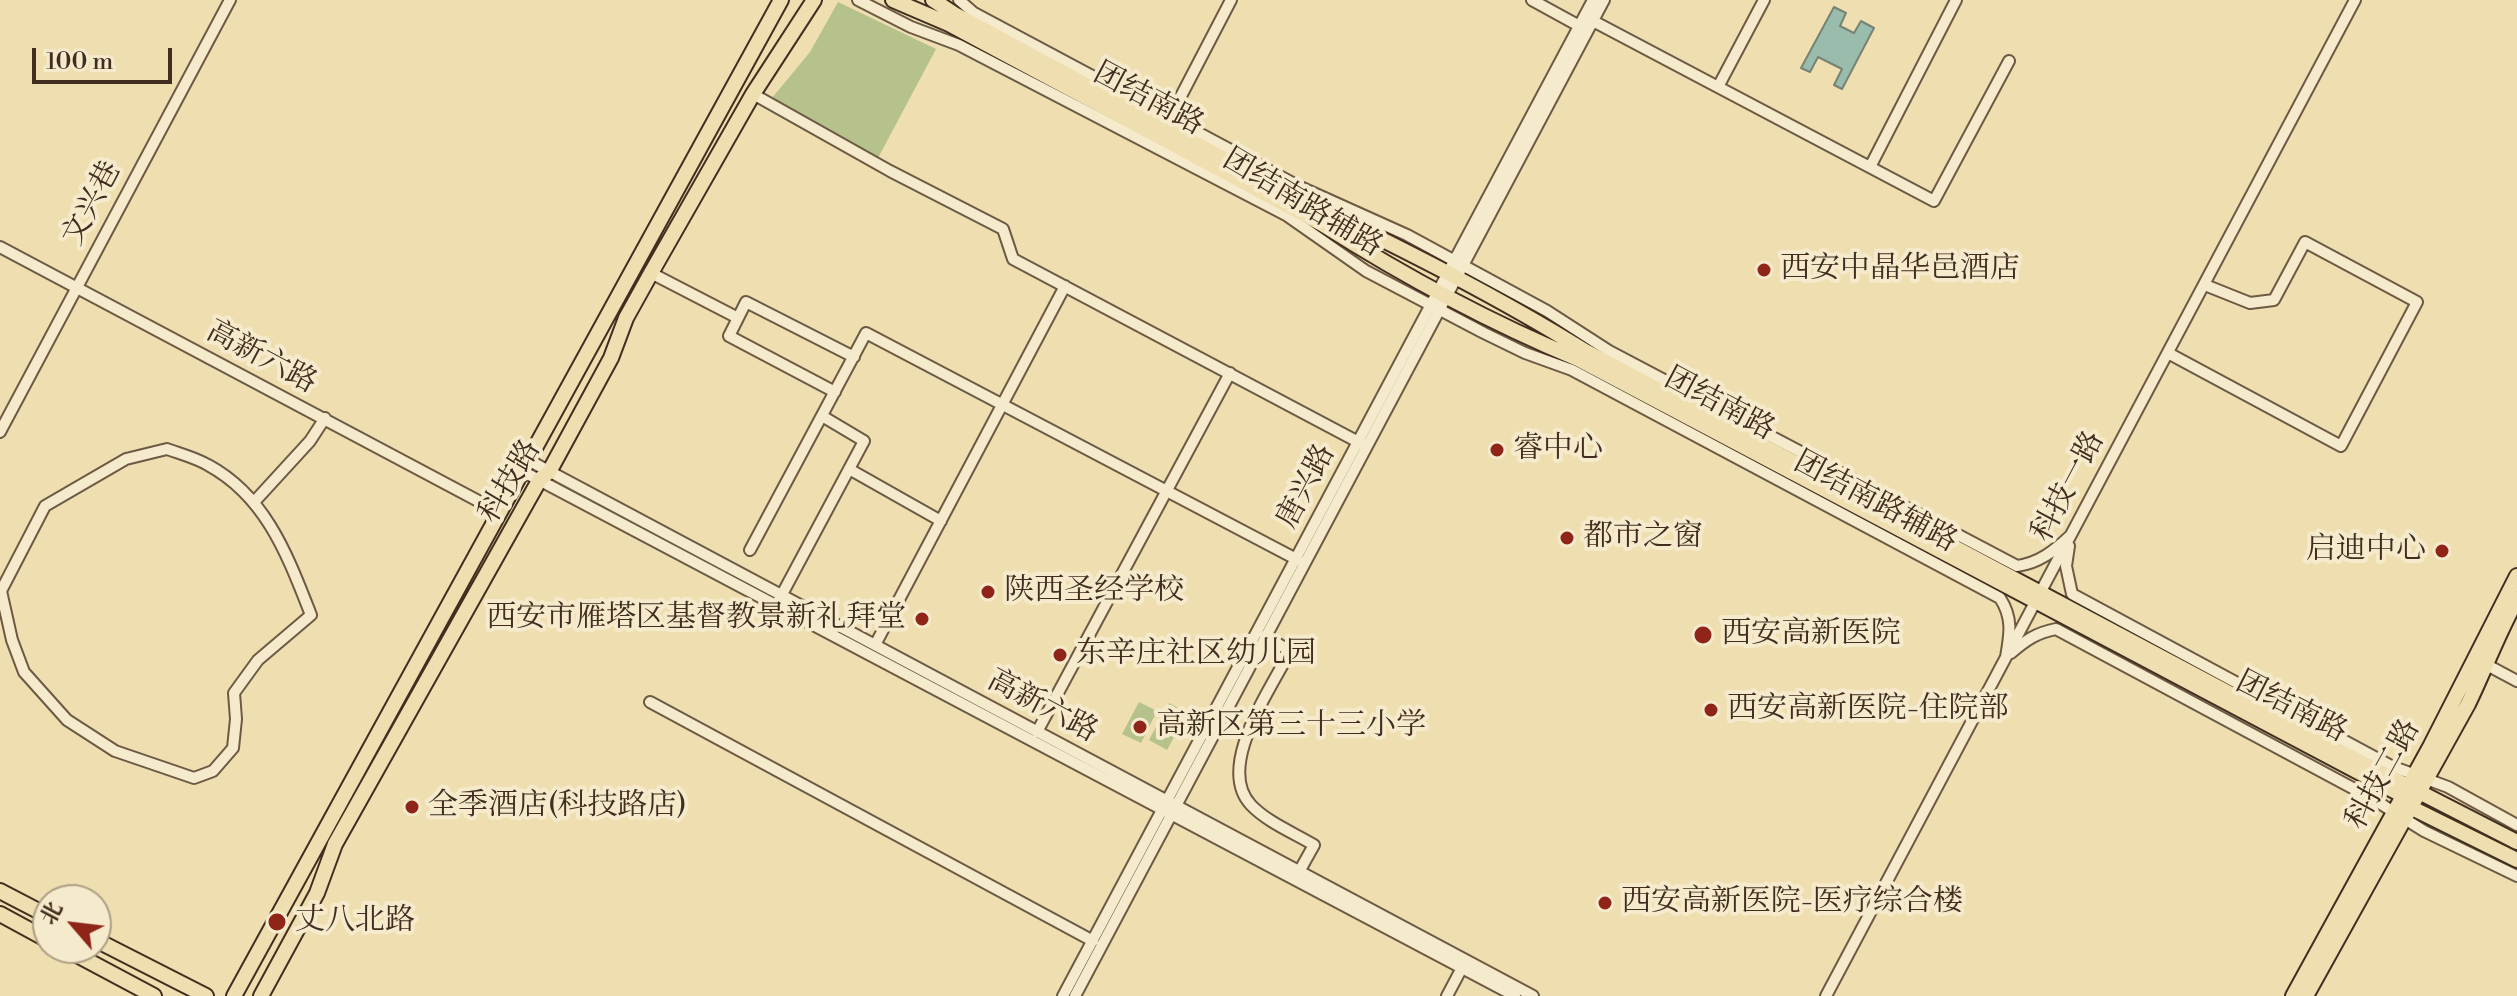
<!DOCTYPE html>
<meta charset="utf-8">
<style>
body{margin:0}
#map{position:relative;width:2517px;height:996px;overflow:hidden;background:#efdeaf;font-family:"Libre Bodoni","Noto Serif SC",serif}
canvas{display:block}
.north{position:absolute;left:32px;top:884px;width:80px;height:80px;box-sizing:border-box;background:#f5eacb;border:2px solid #ad9f87;border-radius:50%;rotate:298deg;font-size:22px;font-weight:700;line-height:32px;text-align:center;color:#422e20}
.north::after{content:'';display:block;margin:auto;width:28px;height:36px;background:#8f2418;clip-path:polygon(50% 0,100% 100%,50% 72%,0 100%)}
.scale{position:absolute;left:32px;top:48px;width:140px;height:36px;box-sizing:border-box;border:4px solid #422e20;border-top:0;padding-left:10px;font-size:24px;line-height:28px;white-space:nowrap;color:#422e20;-webkit-text-stroke:6px #f5eacb;paint-order:stroke}
</style>
<div id="map">
<canvas width="2517" height="996"></canvas>
<div class="north">北</div>
<div class="scale">100 m</div>
</div>
<script>
const context = document.querySelector('canvas').getContext('2d');
context.lineJoin = 'round';
function paint(path, color) {
  context.fillStyle = color;
  context.fill(path, 'evenodd');
}
function trace(path, color, width, dash) {
  context.strokeStyle = color;
  context.lineWidth = width;
  context.lineCap = dash ? 'butt' : 'round';
  context.setLineDash(dash || []);
  context.stroke(path);
}
function write(font, color, halo, rows, align = 'center') {
  context.font = font + ' "Libre Bodoni","Noto Serif SC",serif';
  context.lineWidth = 8;
  context.setLineDash([]);
  context.textBaseline = 'middle';
  context.strokeStyle = halo;
  context.fillStyle = color;
  for (const [text, x, y, turn = 0] of rows) {
    context.save();
    context.translate(x, y);
    context.rotate((+turn || 0) * Math.PI / 180);
    context.textAlign = isNaN(turn) ? turn : align;
    if (halo) context.strokeText(text, 0, 0);
    context.fillText(text, 0, 0);
    context.restore();
  }
}
paint(new Path2D(`
 M838,2L936,49L878,158L772,98L810,52Z
 M1139,702L1157,711L1141,743L1122,734Z
 M1169,703L1187,713L1167,750L1149,740Z`), '#b6c28c');
const water = new Path2D(`
 M1834,7L1846,13L1840,26L1854,33L1861,21L1874,28L1842,89L1834,85L1842,69L1818,57L1810,72L1801,68Z`);
paint(water, '#9abcac');
trace(water, '#778374', 2);
const minor = new Path2D(`
 M858,0L911,27L959,45L1286,215L1366,271L1484,333L1525,353L1572,370L2000,598C2013,618 2010,634 2006,657
 M959,0L974,13L1298,186L1407,235L1547,311L1609,351L2017,566C2039,563 2054,551 2070,536
 M1532,0L1583,28
 M1593,21L1934,201L2009,61
 M1718,87L1764,0
 M753,94L890,171L1003,229L1013,259L1364,445
 M1167,123L1231,0
 M1870,167L1956,0
 M0,247L499,512
 M651,273L738,318L746,302L854,357
 M738,318L729,336L835,392
 M2168,353L2341,446L2417,302L2305,242L2274,300L2250,303L2205,285
 M0,432L230,0
 M167,449C181,454 196,458 208,465C267,497 288,557 311,615L258,660L234,693L236,719L233,748L213,771L194,778L115,751L67,720L24,672L12,640L1,591L45,506L126,459Z
 M528,460L1533,996
 M849,469L941,521
 M522,471L1515,996
 M255,501L310,441L325,418
 M2069,546L2066,566L2072,594L2391,766L2448,787L2517,825
 M750,550L866,333L1298,560
 M779,600L864,441L822,416
 M1265,636L1290,651C1271,689 1215,767 1251,805C1267,822 1294,833 1314,845L1300,870
 M875,645L1065,286
 M2011,653C2026,640 2036,633 2056,629L2373,799L2424,831L2517,876
 M2487,665L2517,681
 M650,702L1093,941
 M1037,732L1230,373
 M1063,996L1593,0
 M1075,996L1604,0
 M1447,996L1465,962
 M1826,996L2355,0`);
const major = new Path2D(`
 M893,0L949,24L1322,224C1404,276 1489,322 1578,359L2402,795L2410,807L2517,860
 M933,0L956,15C1074,78 1191,143 1311,204C1404,250 1497,296 1585,351L2306,734L2517,842
 M0,891L48,916
 M0,914L48,940
 M96,940L206,996
 M64,948L154,996
 M234,996L781,0
 M261,996L317,893L335,844L527,502L540,479L549,472L611,358L626,318L651,273L753,94L814,0
 M2293,996L2431,745L2517,576
 M2306,996L2468,704C2485,669 2498,633 2517,599`);
trace(minor, '#6d5a44', 14);
trace(major, '#422e20', 18);
trace(minor, '#f5eacb', 10);
trace(major, '#efdeaf', 14);
for (const [x, y, r, color] of [
 [1764,270,8,"#8f2418"],
 [1497,450,8,"#8f2418"],
 [1567,538,8,"#8f2418"],
 [2442,551,8,"#8f2418"],
 [988,592,8,"#8f2418"],
 [922,619,8,"#8f2418"],
 [1703,635,10,"#8f2418"],
 [1060,655,8,"#8f2418"],
 [1711,710,8,"#8f2418"],
 [1140,727,8,"#8f2418"],
 [412,807,8,"#8f2418"],
 [1605,903,8,"#8f2418"],
 [277,922,10,"#8f2418"]
]) {
  const dot = new Path2D();
  dot.arc(x, y, r, 0, 2 * Math.PI);
  context.fillStyle = color;
  context.fill(dot);
  trace(dot, '#f5eacb', 3);
}
write('30px', '#422e20', '#f5eacb', [
 ["团结南路",1148,100,28],
 ["文兴巷",93,204,-62],
 ["团结南路辅路",1302,204,31],
 ["高新六路",261,358,28],
 ["团结南路",1719,405,28],
 ["科技路",511,482,-59],
 ["唐兴路",1307,487,-62],
 ["科技一路",2069,487,-62],
 ["团结南路辅路",1875,503,28],
 ["高新六路",1042,707,28],
 ["团结南路",2291,708,27],
 ["科技二路",2384,775,-61]
]);
write('30px', '#422e20', '#f5eacb', [
 ["西安中晶华邑酒店",1780,270],
 ["睿中心",1513,450],
 ["都市之窗",1583,538],
 ["启迪中心",2426,551,"right"],
 ["陕西圣经学校",1004,592],
 ["西安市雁塔区基督教景新礼拜堂",906,619,"right"],
 ["西安高新医院",1721,635],
 ["东辛庄社区幼儿园",1076,655],
 ["西安高新医院-住院部",1727,710],
 ["高新区第三十三小学",1156,727],
 ["全季酒店(科技路店)",428,807],
 ["西安高新医院-医疗综合楼",1621,903],
 ["丈八北路",295,922]
], 'left');
</script>
